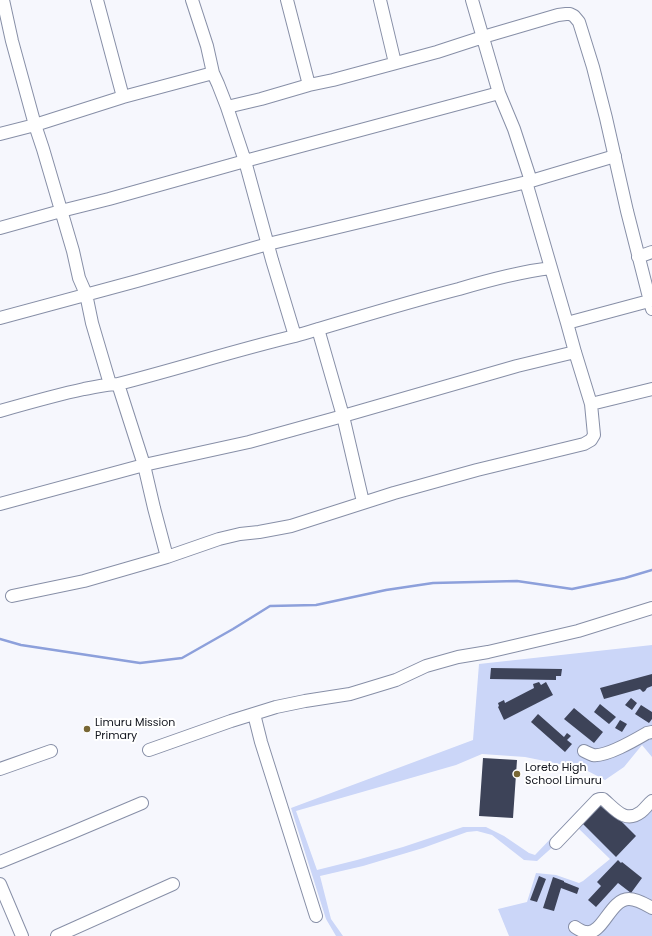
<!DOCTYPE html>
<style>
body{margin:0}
canvas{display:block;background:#f6f7fd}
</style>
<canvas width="652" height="936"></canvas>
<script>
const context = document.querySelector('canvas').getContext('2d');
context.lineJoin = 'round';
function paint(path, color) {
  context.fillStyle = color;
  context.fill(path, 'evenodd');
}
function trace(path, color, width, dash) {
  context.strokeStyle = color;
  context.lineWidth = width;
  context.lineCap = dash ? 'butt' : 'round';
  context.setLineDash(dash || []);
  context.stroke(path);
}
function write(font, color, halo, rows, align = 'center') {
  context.font = font + ' Poppins,sans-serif';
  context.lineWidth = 4;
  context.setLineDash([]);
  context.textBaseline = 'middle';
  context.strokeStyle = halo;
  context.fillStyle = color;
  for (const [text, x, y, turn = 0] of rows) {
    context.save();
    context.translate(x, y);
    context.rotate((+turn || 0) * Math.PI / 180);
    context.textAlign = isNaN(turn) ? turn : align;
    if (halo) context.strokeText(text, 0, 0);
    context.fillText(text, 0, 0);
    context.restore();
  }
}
paint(new Path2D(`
 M652,645V757L642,745L624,767L605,780L584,769L525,757L482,754L456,765L296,811L317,870L357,860L403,847L463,827H486L504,836L529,853L535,855L577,811L600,794L626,812L638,807L652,796V936H509L498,909L527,902L536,873L556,875L579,883L583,881L610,859L576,826L537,861L524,860L492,835L477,831L467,832L423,848L363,866L320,876L331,919L343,936H336L326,919L291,808L473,740L479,664Z`), '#cbd6f8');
trace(new Path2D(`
 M0,639L21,645L140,663L182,658L233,629L270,606L316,605L386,590L433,583L517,581L572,589L625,578L652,570`), '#8da0db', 2.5);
paint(new Path2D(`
 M491,668L562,669L561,676H556V680L490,679Z
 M652,674V686L647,688L645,691L643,692L640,689L604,699L600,688Z
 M539,682L541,685L546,682L553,695L504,720L498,707L499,706L498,703L504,700L505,703L534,688L533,684Z
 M631,698L637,703L632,710L625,705Z
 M600,704L616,717L609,724L594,712Z
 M641,705L652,712V719L649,723L635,714Z
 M574,708L603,732L594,743L564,719Z
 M538,714L564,737L567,733L571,736L567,740L572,744L565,752L531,722Z
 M620,720L627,724L622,732L615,728Z
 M483,758L517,760L513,818L479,816Z
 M601,801L636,836L616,857L581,822Z
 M618,860L621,863L622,862L642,878L631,893L618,883L596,907L588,900L601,886L597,882Z
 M539,876L546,879L537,902L530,900Z
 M553,877L564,881V882L579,888L577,894L561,888L554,911L543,908Z`), '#3d4358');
const minor = new Path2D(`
 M3,0L12,41L35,125L43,149L73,251L79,278L86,294L92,323L110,384
 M97,0L123,97
 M192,0L207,46L213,73
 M287,0L309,85
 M380,0L395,63
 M472,0L499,93
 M227,107L245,161L272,260L295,336C350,320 404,303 459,289C489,280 519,272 551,268
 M0,134L35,125L123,97L213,73L218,84L227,107L261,99L309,85L333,80L437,52L483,37L558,15L566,14H570L574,16L579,22L593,67L606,118L627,211L652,309
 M0,228L61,211L109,199L245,161L499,93L514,129L531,181
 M638,257L652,252
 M0,318L137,281L268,244L531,181L615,156
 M567,323L649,301
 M318,329L343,416L363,502
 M118,384L144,465L154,508L167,557
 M591,404L652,389
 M0,411C28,403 56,395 84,389C96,387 107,384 118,384C177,369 236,350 295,336
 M0,504L144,465L249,442L343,416L517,366L575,352
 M12,596L84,581L167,557L219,539L240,534L259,532L291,526L394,493L477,470L584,444L591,440L594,435L591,404L575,352L567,323L551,268L526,182
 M254,714L261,742L316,916
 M149,750L231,721L276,707L305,701L350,694L396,680L426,666L458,657L488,652L578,631L652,608
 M584,751C586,752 590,754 593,755C606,757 635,740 647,733L652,732
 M0,769L51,751
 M556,843L597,800L600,799H603C615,809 625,824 641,812C645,809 648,804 652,801
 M0,862L71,833L142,803
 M0,884L22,936
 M575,927C578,929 583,932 586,932C603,935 610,899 629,899C637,899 645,904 652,908
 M57,936L173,884`);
trace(minor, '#878fa7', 14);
trace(minor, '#fff', 12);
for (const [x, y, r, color] of [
 [87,729,4,"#786735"],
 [517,774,4,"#786735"]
]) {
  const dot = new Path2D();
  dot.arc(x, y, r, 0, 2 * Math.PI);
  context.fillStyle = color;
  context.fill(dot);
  trace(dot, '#fff', 1.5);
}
write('11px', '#12151e', '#fff', [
 ["Limuru Mission",95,723],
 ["Primary",95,736],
 ["Loreto High",525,768],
 ["School Limuru",525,781]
], 'left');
</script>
